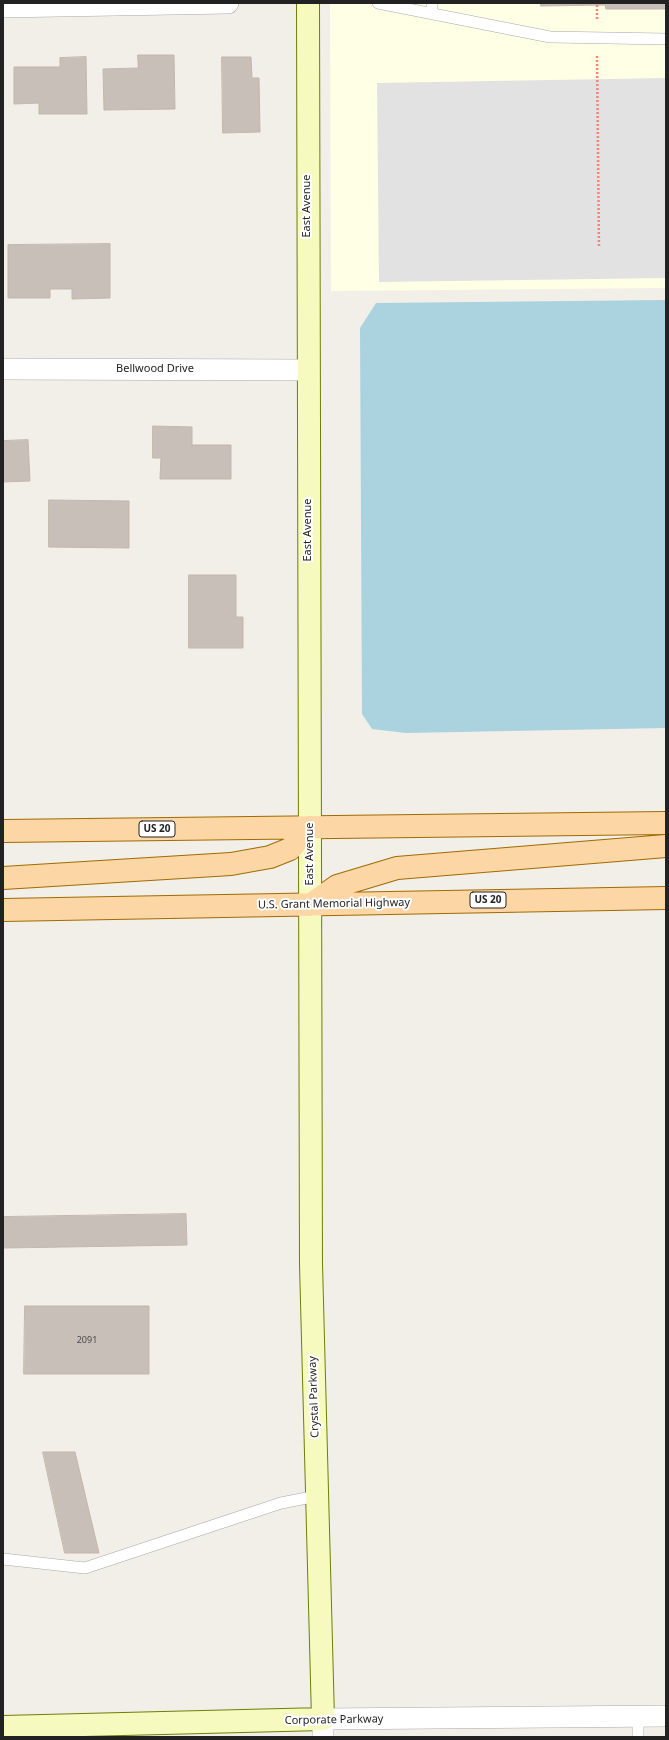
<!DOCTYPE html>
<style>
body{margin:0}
#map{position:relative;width:669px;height:1740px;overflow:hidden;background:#f2efe9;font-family:"Noto Sans",sans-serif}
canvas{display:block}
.frame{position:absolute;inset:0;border:4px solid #222;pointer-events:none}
</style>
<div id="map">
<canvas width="669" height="1740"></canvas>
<div class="frame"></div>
</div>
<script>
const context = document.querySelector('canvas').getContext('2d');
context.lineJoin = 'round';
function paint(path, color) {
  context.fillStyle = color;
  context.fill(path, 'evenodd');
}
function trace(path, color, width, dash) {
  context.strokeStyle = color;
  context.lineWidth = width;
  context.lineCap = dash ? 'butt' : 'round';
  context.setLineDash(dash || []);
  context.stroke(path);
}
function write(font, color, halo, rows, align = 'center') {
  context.font = font + ' "Noto Sans",sans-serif';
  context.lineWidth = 4;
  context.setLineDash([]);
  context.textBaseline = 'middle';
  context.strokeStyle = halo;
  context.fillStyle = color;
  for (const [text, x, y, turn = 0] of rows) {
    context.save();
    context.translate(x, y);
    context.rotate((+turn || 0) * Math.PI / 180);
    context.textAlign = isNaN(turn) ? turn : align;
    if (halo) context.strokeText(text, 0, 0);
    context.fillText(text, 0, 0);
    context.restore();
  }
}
paint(new Path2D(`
 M330,3H666V288L331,291Z`), '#ffffe5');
paint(new Path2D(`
 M666,78V278L379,282L377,83Z`), '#e2e2e2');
paint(new Path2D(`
 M666,300V728L406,733L372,729L362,714L360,328L376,303Z`), '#aad3df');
const building = new Path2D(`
 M541,3H666V9H606L605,5L541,6Z
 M138,55H174L175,109L104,110L103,69L138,68Z
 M86,57L87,114H39V103L14,104V67H60V58Z
 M222,57H251L252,78H259L260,132L223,133Z
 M110,244V298L72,299V289H50V298H8V245Z
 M153,426L192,427V445H231V479H160L161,458H153Z
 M28,440L30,481L3,482V441Z
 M49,500L129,501V548L49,547Z
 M189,575H236V617H243V648H189Z
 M186,1214L187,1245L3,1248V1217Z
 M25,1306H149V1374H24Z
 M43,1452H75L99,1553H65Z`);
paint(building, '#c7bfb8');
trace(building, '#c4b6ab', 1);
const lane = new Path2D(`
 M378,3L550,37L666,39
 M432,14V3
 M3,1559L85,1568L281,1503L317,1496
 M638,1716V1737`);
const street = new Path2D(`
 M3,7L228,3
 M3,369L307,370
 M323,1737V1719L666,1716`);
const secondary = new Path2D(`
 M3,1727L323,1719L311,1264L308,3`);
const primary = new Path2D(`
 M3,831L666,823
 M3,878L231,864L270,857L290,849L310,827
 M310,905L337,886L397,868L666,846
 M3,910L666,898`);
trace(lane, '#a9a9a9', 12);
trace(street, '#a9a9a9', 22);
trace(secondary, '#707d05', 24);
trace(primary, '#a06b00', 24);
trace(new Path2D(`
 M597,5V19
 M597,56L599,248`), '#fa8072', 2.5, [2, 2]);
trace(lane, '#fff', 11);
trace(street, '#fff', 21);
trace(secondary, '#f7fabf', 22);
trace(primary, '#fcd6a4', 22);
write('9px', '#4b4948', null, [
 ["2091",87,1340]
]);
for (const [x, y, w] of [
 [157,829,36],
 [488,900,36]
]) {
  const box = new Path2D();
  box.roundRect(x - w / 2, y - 8, w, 16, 3);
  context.fillStyle = '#fff';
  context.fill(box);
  trace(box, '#222', 1);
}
write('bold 10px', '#222', null, [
 ["US 20",157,829],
 ["US 20",488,900]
]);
write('11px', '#222', '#fff', [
 ["East Avenue",307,206,-90],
 ["Bellwood Drive",155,369],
 ["East Avenue",308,530,-90],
 ["East Avenue",310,854,-90],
 ["U.S. Grant Memorial Highway",334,904,-1],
 ["Crystal Parkway",314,1397,-92],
 ["Corporate Parkway",334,1720,-1]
]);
</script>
